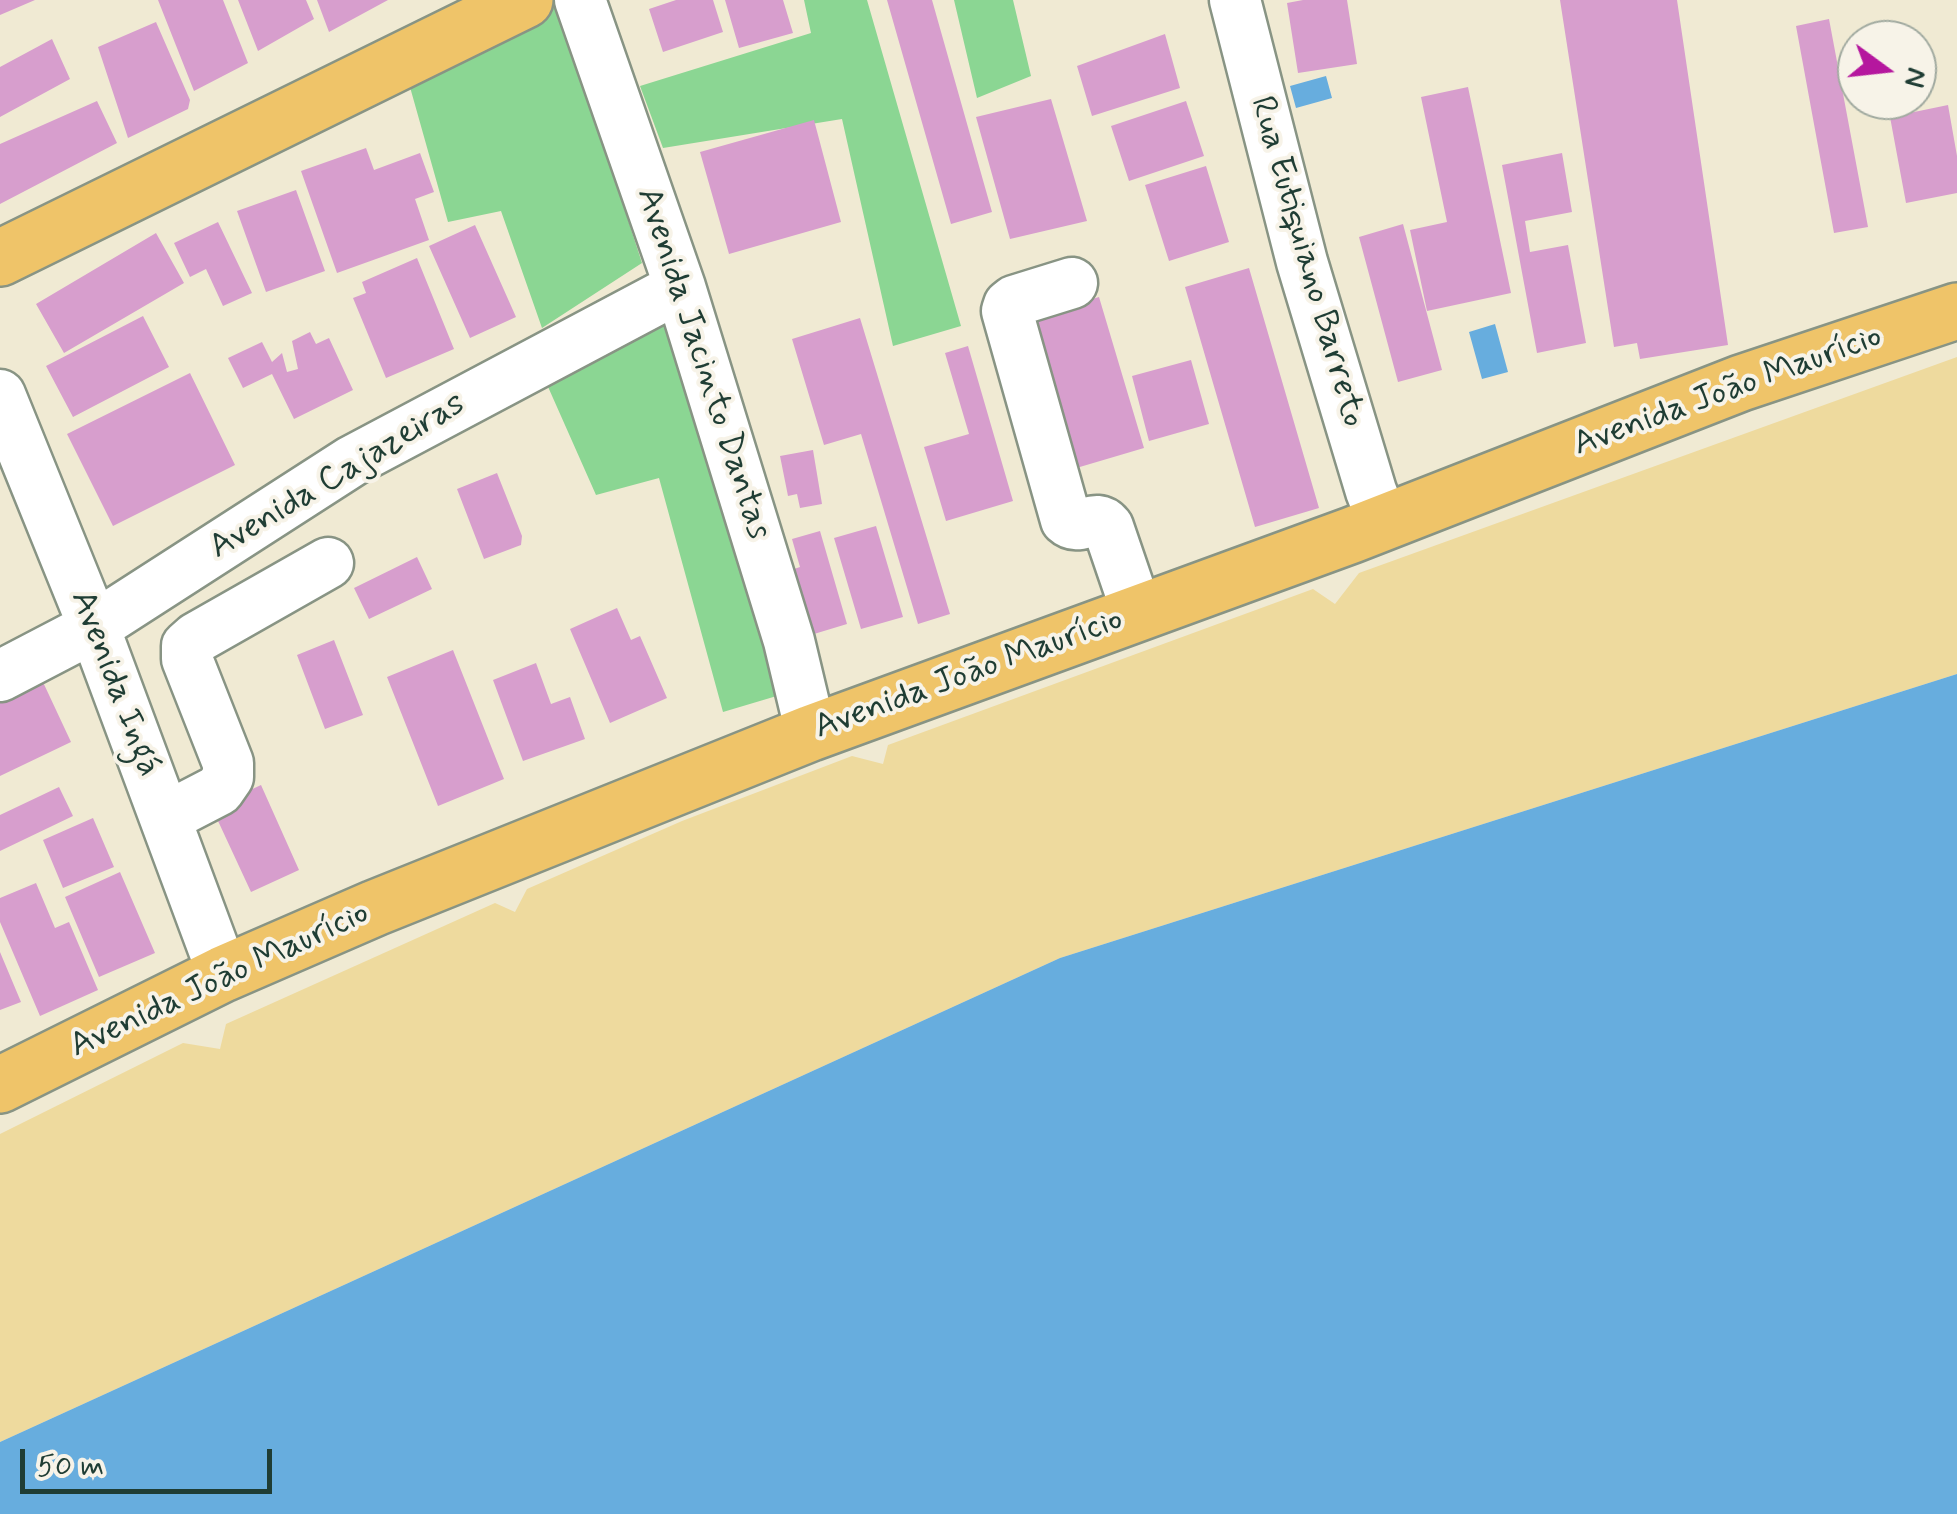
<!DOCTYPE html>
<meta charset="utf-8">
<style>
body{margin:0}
#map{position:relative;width:1957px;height:1514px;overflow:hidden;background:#f0ead3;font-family:Mynerve,sans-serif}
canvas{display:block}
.north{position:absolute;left:1837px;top:20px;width:100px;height:100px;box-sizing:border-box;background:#f7f3e8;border:2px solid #a1aaa0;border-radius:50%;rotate:105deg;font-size:28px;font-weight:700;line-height:40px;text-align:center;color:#1f3d34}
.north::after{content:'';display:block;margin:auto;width:35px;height:45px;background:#b5179e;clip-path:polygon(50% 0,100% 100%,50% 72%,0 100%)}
.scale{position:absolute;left:20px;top:1449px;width:252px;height:45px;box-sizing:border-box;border:5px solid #1f3d34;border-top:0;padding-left:12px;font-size:30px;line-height:35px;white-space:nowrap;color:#1f3d34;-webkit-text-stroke:8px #f7f3e8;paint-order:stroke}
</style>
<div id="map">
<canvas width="1957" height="1514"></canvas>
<div class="north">N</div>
<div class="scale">50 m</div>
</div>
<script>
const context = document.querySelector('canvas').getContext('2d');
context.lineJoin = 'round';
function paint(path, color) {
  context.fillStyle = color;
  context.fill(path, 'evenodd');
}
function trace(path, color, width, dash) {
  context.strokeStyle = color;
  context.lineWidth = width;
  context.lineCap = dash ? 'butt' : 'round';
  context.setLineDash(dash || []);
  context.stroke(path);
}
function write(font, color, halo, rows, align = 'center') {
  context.font = font + ' Mynerve,sans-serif';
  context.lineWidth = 8;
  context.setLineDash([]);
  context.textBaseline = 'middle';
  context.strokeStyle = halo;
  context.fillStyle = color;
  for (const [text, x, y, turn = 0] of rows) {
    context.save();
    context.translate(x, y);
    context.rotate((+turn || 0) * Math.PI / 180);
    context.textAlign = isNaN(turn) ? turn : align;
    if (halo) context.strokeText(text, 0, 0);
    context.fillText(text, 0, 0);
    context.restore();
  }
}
paint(new Path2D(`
 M804,0H867L961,326L893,346L842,119L663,148L640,86L811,33Z
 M954,0H1013L1031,76L977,98Z
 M558,4L642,263L542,328L501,211L448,222L408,80Z
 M675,321L780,695L723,712L659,478L596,495L545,380Z`), '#8bd693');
paint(new Path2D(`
 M1957,357V674L1060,958L0,1442V1134L183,1043L220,1049L226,1024L495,903L515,912L527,889L682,821L852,756L883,764L888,745L1313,589L1335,604L1359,573Z`), '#eeda9e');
paint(new Path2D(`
 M1326,76L1332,98L1296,108L1290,86Z
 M1495,324L1508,372L1482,379L1469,332Z
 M1957,674V1514H0V1442L1060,958Z`), '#67adde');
paint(new Path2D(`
 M0,0H35L0,15Z
 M158,0H223L248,63L194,91Z
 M238,0H306L314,19L258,51Z
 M317,0H388L329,32Z
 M676,0H713L723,32L663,52L649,9Z
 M725,0H783L793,33L739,48Z
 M887,0H932L992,212L951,224Z
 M1303,0H1347L1357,64L1298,73L1287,3Z
 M1560,0H1677L1728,345L1640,359L1637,343L1614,347Z
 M1829,19L1868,227L1834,233L1796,26Z
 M156,22L190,100L188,109L128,138L98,47Z
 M1165,34L1180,88L1092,116L1077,66Z
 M52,39L70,79L0,117V67Z
 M1468,87L1511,293L1427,311L1410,230L1447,222L1421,97Z
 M1051,99L1087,221L1010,239L976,117Z
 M97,101L117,143L0,204V144Z
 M1186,101L1204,156L1129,181L1111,126Z
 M1948,105L1957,156V193L1906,203L1890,117Z
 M814,120L841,222L729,254L700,152Z
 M366,148L374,170L420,153L434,192L415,199L429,240L337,273L301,171Z
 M1562,153L1572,212L1525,221L1530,252L1568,245L1586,343L1537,353L1502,165Z
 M1206,166L1229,242L1169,261L1145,185Z
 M296,190L325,271L266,292L237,211Z
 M218,222L252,293L223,306L206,269L190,277L174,243Z
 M1403,224L1442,370L1398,382L1359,237Z
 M475,225L516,317L470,338L429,246Z
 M156,233L184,283L64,353L36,304Z
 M417,258L454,349L386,378L353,298L366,293L362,282Z
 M1249,268L1319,508L1255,527L1185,287Z
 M1099,297L1144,448L1073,469L1028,319Z
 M143,316L169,367L73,417L46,366Z
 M860,318L950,614L918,624L861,434L824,445L792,339Z
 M310,332L316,344L329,338L353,390L294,419L272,374L243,388L228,358L262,342L272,362L282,353L287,372L298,369L292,341Z
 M968,346L1013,501L946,521L924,447L969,434L945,353Z
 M1191,360L1209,424L1149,441L1132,376Z
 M190,373L235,465L113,526L67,434Z
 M813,450L822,504L800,508L797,494L788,496L780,456Z
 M497,473L522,536L521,545L484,559L457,489Z
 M876,526L903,617L861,629L834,538Z
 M820,531L847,624L814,634L794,569L800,567L792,539Z
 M417,557L432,589L369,619L354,588Z
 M617,608L631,640L640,636L667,698L610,723L570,629Z
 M334,640L363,715L325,729L297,655Z
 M453,650L504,779L438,806L387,677Z
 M536,663L551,704L570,697L585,739L523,761L493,680Z
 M42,680L71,742L0,776V700Z
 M261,785L299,870L251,892L212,808Z
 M59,787L73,816L0,851V815Z
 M93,818L114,867L63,888L43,840Z
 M120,872L155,953L99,977L65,897Z
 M36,883L55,928L69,922L98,990L40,1016L0,922V898Z
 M0,952L21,1002L0,1010Z`), '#d79ecd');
const minor = new Path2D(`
 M580,0L680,287L789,641L811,733
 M1235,0L1302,262L1371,491L1383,522
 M1072,283L1014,301L1009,305L1007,311L1066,520C1080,533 1095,511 1108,527L1137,612
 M0,395L94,627L223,974
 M0,676L94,627L352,461L680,287
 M165,818L219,790L228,777V763L187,659V646L196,638L328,563`);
const major = new Path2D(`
 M0,258L525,0
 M0,1085L223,974L375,908L811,733L1352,535L1741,383L1957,311`);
trace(minor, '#889484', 55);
trace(major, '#889484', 60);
trace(minor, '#fff', 50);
trace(major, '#efc469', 55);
write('35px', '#1f3d34', '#f7f3e8', [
 ["Rua Eutiquiano Barreto",1306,262,74],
 ["Avenida Jacinto Dantas",702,364,72],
 ["Avenida João Maurício",1728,392,-20],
 ["Avenida Cajazeiras",338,477,-31],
 ["Avenida João Maurício",969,675,-20],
 ["Avenida Ingá",114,684,69],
 ["Avenida João Maurício",220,981,-25]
]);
</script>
